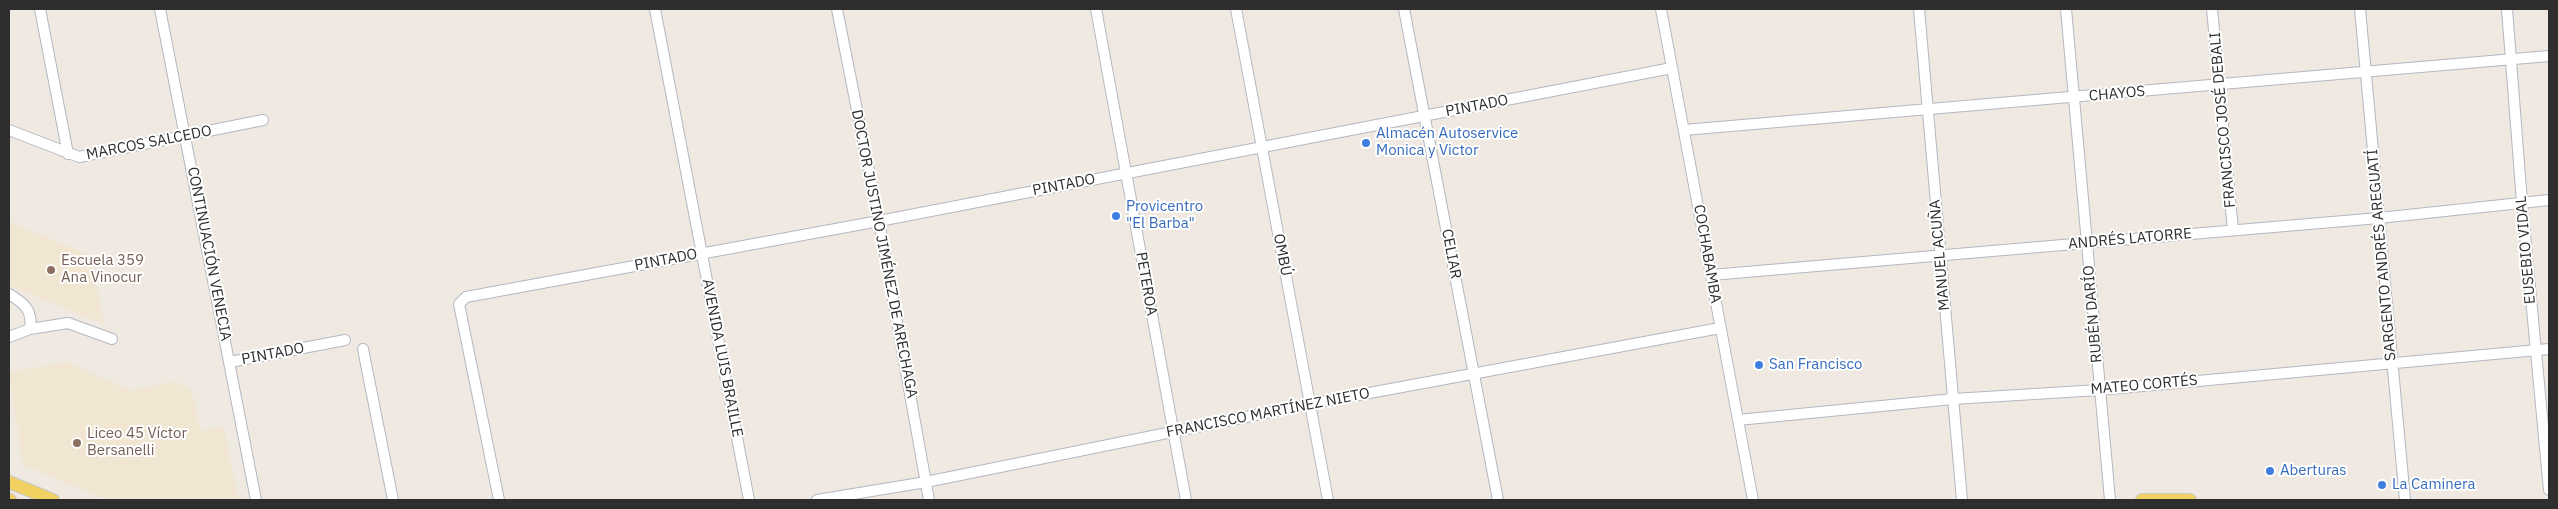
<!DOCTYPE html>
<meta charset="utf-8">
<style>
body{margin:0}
#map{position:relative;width:2558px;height:509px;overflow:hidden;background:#efe9e1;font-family:"IBM Plex Sans",sans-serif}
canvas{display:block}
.frame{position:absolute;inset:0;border:10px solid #2e2e2e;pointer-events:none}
</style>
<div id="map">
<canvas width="2558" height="509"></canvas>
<div class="frame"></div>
</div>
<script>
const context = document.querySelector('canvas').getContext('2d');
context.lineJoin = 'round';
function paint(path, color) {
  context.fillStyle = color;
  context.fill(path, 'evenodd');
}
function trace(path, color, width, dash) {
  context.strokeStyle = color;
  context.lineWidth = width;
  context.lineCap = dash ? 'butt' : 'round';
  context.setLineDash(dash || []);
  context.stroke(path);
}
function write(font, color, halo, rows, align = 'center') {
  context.font = font + ' "IBM Plex Sans",sans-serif';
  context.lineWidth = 4;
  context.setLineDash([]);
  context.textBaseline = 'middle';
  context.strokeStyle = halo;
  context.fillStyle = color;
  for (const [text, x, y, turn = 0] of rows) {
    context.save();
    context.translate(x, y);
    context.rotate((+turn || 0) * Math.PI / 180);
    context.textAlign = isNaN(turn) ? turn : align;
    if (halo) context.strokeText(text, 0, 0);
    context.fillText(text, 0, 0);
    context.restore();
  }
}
paint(new Path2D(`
 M9,222L89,255L105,325L9,285Z
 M67,362L131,391L176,381L192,392L201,431L224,427L238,500H108L23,465L9,372Z`), '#f0e6d1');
const minor = new Path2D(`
 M40,9L68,154
 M160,9L256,500
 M655,9L749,500
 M837,9L879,221L929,500
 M1096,9L1186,500
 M1236,9L1328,500
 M1404,9L1498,500
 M1661,9L1753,500
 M1919,9L1962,500
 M2066,9L2110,500
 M2212,9L2233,230
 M2360,9L2405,500
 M2507,9L2522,202L2549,490
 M9,130L79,157L263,120
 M1684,130L2549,56
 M1711,275L2379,218L2549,200
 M9,294C24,303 33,310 30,329
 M9,337L30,329L68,323L112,339
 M363,349L393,500
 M230,362L345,340
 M1738,420L1953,399L2099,390L2549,349
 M499,500L459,304L466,297L879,221L1672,68
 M817,500L926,482L1310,404L1720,328`);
const major = new Path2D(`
 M9,482L53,500
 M9,500H10
 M2142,500H2190`);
trace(minor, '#b4b7c1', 12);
trace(major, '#c9c9c9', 14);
trace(minor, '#fff', 10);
trace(major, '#f2d163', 12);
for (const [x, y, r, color] of [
 [1366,143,5,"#3f7fe0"],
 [1116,216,5,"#3f7fe0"],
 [51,270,5,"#8d6e63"],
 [1759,365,5,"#3f7fe0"],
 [77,443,5,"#8d6e63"],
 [2270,471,5,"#3f7fe0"],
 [2382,485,5,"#3f7fe0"]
]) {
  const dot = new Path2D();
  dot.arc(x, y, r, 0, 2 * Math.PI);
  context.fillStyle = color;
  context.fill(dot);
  trace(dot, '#fff', 2);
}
write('15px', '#2e2e2e', '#fff', [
 ["CHAYOS",2117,94,-5],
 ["PINTADO",1477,106,-11],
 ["FRANCISCO JOSÉ DEBALI",2223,120,-95],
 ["MARCOS SALCEDO",149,143,-11],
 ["PINTADO",1064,185,-11],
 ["ANDRÉS LATORRE",2130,239,-5],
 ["EUSEBIO VIDAL",2526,250,-95],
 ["CONTINUACIÓN VENECIA",209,254,79],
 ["DOCTOR JUSTINO JIMÉNEZ DE ARECHAGA",884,254,79],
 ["CELIAR",1451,254,79],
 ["COCHABAMBA",1707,254,80],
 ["OMBÚ",1282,255,79],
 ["MANUEL ACUÑA",1940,255,-95],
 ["SARGENTO ANDRÉS AREGUATÍ",2382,255,-95],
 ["PINTADO",666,260,-11],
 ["PETEROA",1146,284,80],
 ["RUBÉN DARÍO",2093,314,-95],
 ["PINTADO",273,354,-11],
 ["AVENIDA LUIS BRAILLE",722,358,79],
 ["MATEO CORTÉS",2144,385,-5],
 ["FRANCISCO MARTÍNEZ NIETO",1268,413,-11]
]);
write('15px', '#366cbe', '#fff', [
 ["Almacén Autoservice",1376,134],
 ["Monica y Victor",1376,151],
 ["Provicentro",1126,207],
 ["\"El Barba\"",1126,224],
 ["San Francisco",1769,365],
 ["Aberturas",2280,471],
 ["La Caminera",2392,485]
], 'left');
write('15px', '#785e54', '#fff', [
 ["Escuela 359",61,261],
 ["Ana Vinocur",61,278],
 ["Liceo 45 Víctor",87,434],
 ["Bersanelli",87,451]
], 'left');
</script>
